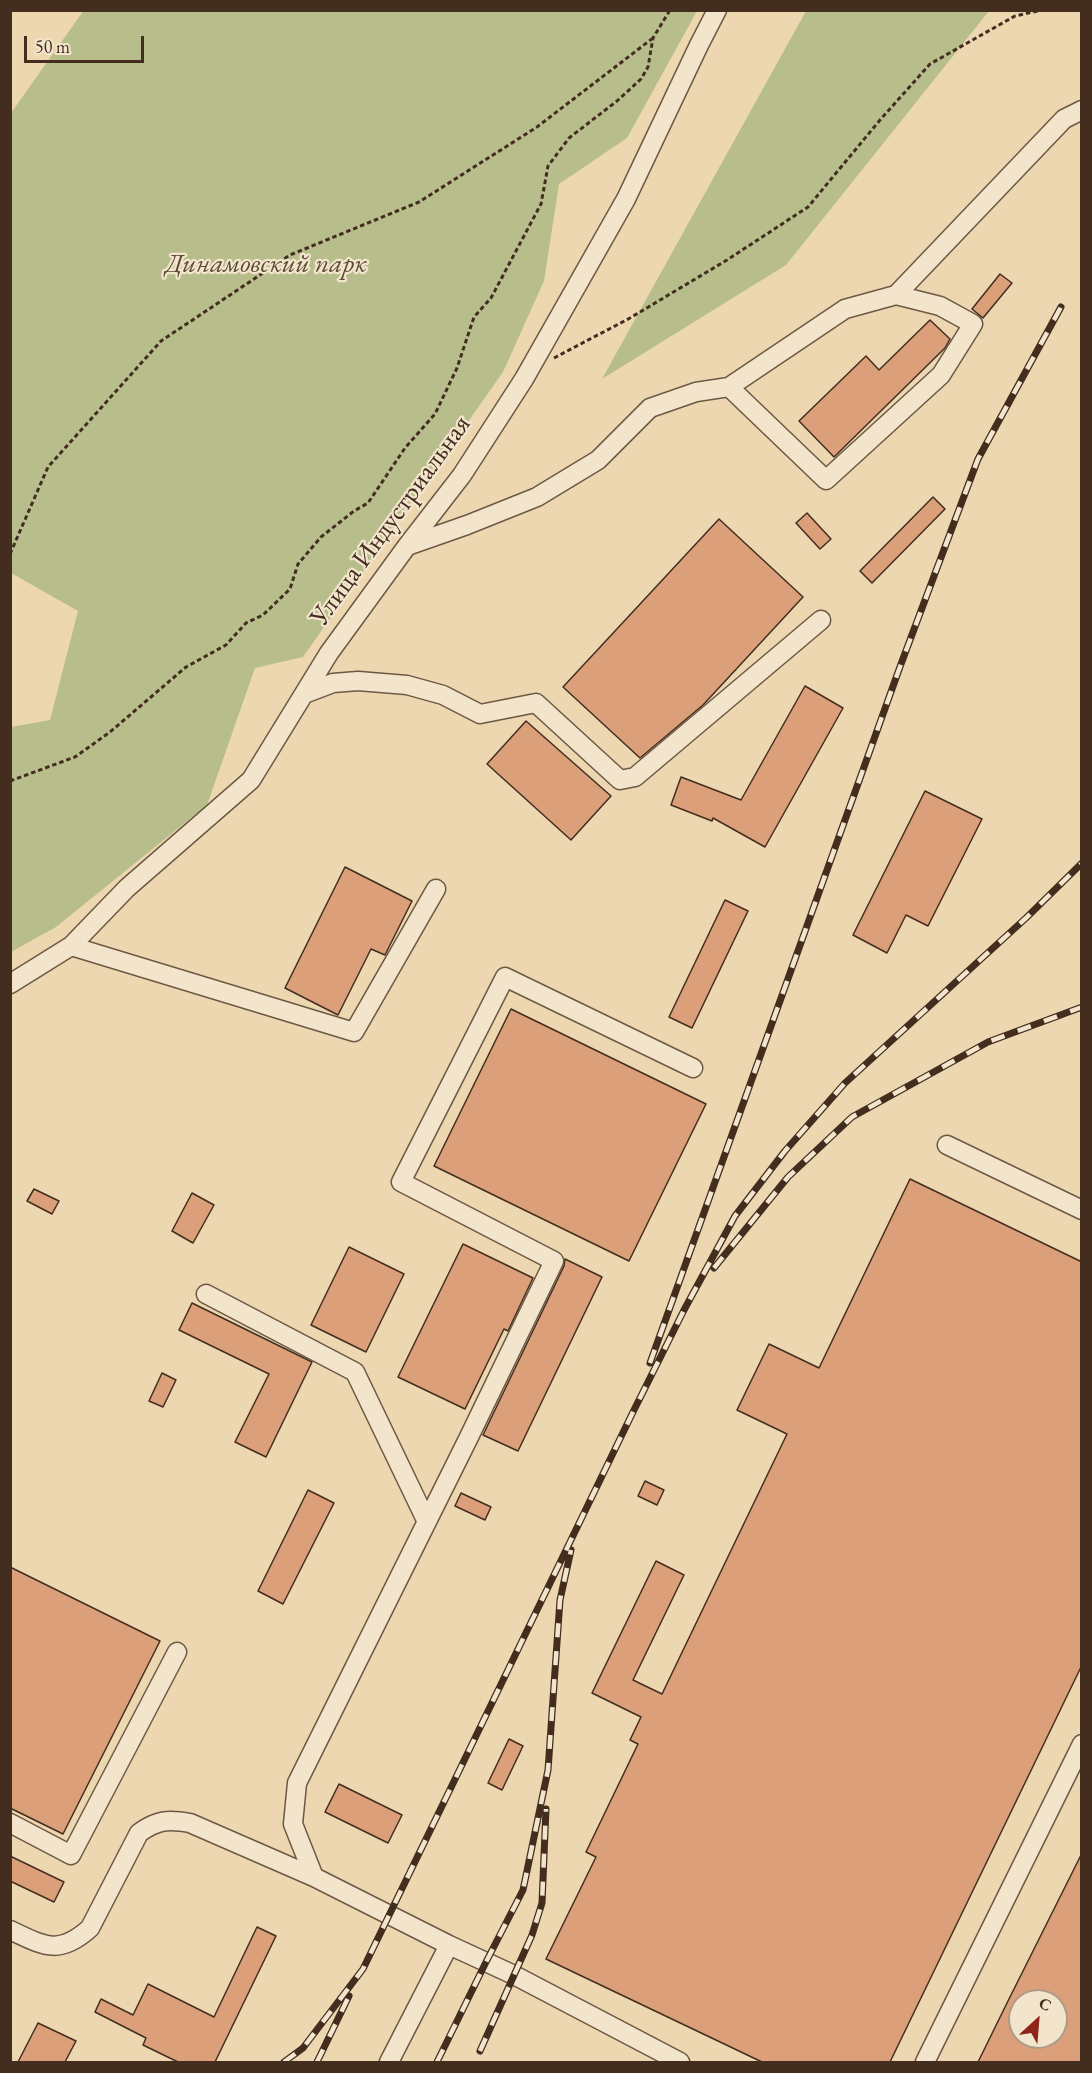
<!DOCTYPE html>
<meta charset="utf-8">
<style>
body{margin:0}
#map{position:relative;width:1092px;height:2073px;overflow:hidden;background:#ecd7b1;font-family:"EB Garamond",serif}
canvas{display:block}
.frame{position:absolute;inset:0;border:12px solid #432d1f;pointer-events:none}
.north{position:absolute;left:1008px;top:1989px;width:60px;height:60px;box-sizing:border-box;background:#f3e5cc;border:2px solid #ad9b87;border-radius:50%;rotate:26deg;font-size:16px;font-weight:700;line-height:24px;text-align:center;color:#432d1f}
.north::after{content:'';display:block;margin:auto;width:21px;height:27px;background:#8f2418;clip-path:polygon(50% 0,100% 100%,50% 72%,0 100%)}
.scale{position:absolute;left:24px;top:36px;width:120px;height:27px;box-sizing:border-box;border:3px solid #432d1f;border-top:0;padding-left:8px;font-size:18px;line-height:21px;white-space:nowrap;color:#432d1f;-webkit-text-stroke:4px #f3e5cc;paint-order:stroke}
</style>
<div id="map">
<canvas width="1092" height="2073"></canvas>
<div class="frame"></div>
<div class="north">С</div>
<div class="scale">50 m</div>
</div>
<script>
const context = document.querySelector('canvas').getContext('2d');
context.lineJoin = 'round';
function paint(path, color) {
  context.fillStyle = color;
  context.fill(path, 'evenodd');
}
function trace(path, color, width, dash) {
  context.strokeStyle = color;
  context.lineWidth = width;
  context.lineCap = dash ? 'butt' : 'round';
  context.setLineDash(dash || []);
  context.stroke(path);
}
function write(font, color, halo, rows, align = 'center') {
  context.font = font + ' "EB Garamond",serif';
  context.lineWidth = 4.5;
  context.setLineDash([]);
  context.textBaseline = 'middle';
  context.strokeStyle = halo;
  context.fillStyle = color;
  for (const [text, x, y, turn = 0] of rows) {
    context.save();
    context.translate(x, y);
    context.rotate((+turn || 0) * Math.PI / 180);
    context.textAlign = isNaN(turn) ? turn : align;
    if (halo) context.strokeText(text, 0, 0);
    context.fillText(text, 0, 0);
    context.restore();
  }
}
paint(new Path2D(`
 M84,10L697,11L627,138L559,184L544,281L503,372L303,657L255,668L207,805L56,927L11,952V727L50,720L78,611L11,573V113Z
 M806,11H989L786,265L602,379Z`), '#b8be8b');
const building = new Path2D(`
 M1000,274L1012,283L983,318L972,309Z
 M930,320L950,339L945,348L834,457L799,421L866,356L879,370Z
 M933,497L945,509L872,583L860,571Z
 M807,513L831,539L820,549L796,523Z
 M719,519L803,597L703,705L640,758L563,687Z
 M805,686L843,708L765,847L713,818L712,821L671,805L681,777L741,800Z
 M526,721L611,796L571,840L487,764Z
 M925,791L982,819L928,926L906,915L887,953L853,935Z
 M345,867L412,901L385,955L371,949L338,1015L285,988Z
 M725,900L748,911L692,1028L669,1017Z
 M511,1009L706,1104L629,1261L434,1166Z
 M910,1179L1082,1262V1665L890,2062H762L546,1959L596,1857L586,1852L638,1744L630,1740L641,1717L592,1693L656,1561L684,1575L633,1680L662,1694L787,1434L737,1410L769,1344L819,1368Z
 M34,1189L59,1201L52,1214L27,1201Z
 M192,1193L214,1205L193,1243L172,1231Z
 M463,1244L533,1278L508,1331L504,1329L465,1409L398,1377Z
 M349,1247L404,1274L366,1352L311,1325Z
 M565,1259L602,1277L518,1451L483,1435L564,1266Z
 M192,1303L312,1362L266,1457L235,1442L269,1374L179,1330Z
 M162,1373L176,1380L163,1407L149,1401Z
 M645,1481L664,1490L657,1505L638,1496Z
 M308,1490L334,1503L283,1604L258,1591Z
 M461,1493L491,1507L485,1520L455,1506Z
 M10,1567L160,1641L63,1834L10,1808Z
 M509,1739L523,1746L502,1790L488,1783Z
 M339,1784L402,1815L388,1843L325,1812Z
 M1082,1853V2062H978L1008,2001ZM1020,2001H1056V2037H1020Z
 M10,1856L64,1882L54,1902L10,1881Z
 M257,1927L276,1936L215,2062H178L143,2045L146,2038L95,2012L101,1999L133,2015L148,1984L214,2017Z
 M38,2023L76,2041L65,2062H18Z`);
paint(building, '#db9f7a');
trace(building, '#432d1f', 1.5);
const minor = new Path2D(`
 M729,387L845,309L896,295L1064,119L1082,110
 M407,546L467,525L537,497L598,460L650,408L696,392L729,387L826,480L941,375L973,324L940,306L896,295
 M304,694L333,683L358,681L407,685L443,695L480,714L536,703L620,780L635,777L821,620
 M71,946L354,1032L436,889
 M10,984L71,946L127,888L251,780L329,653L407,546L462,475L524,379L626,199L699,45L717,10
 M947,1145L1082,1210
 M206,1294L355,1372L427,1522
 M10,1823L71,1855L177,1652
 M314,1877L293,1824L297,1783L469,1437L554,1261L401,1182L505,977L693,1068
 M10,1930C44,1946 59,1956 90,1928L139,1833C157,1820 168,1819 190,1823L314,1877L449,1945L514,1975L680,2062
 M389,2062L449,1945
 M925,2062L1082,1744`);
trace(minor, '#6d5844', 21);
trace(new Path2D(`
 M554,358L630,318L727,260L808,207L880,120L930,64L1015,16L1042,10
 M10,554L48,467L161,341L290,255L419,202L537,127L653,38
 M10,781L75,757L110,732L186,667L226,645L246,623L263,615L290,589L298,564L321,537L354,511L368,503L405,448L435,414L457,368L474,317L491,298L541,204L548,166L569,138L617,101L641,79L648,67L653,38L670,10`), '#432d1f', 3, [4.5, 3]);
trace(minor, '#f3e5cc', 18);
const rail = new Path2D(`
 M714,1268L788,1177L852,1117L988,1042L1082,1007
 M650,1363L901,664L978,459L1061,307
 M480,2051L532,1935L542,1903L546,1809
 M284,2062L303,2048L363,1969L633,1412L684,1310L735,1216L785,1151L845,1083L1026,918L1082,863
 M317,2062L349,1996
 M437,2062L486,1962L523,1890L548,1770L560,1600L571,1550`);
trace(rail, '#432d1f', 7);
trace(rail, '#f3e5cc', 4.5, [14]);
write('italic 27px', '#5a4a35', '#f3e5cc', [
 ["Динамовский парк",266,265]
]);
write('27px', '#432d1f', '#f3e5cc', [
 ["Улица Индустриальная",391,521,-54]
]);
</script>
